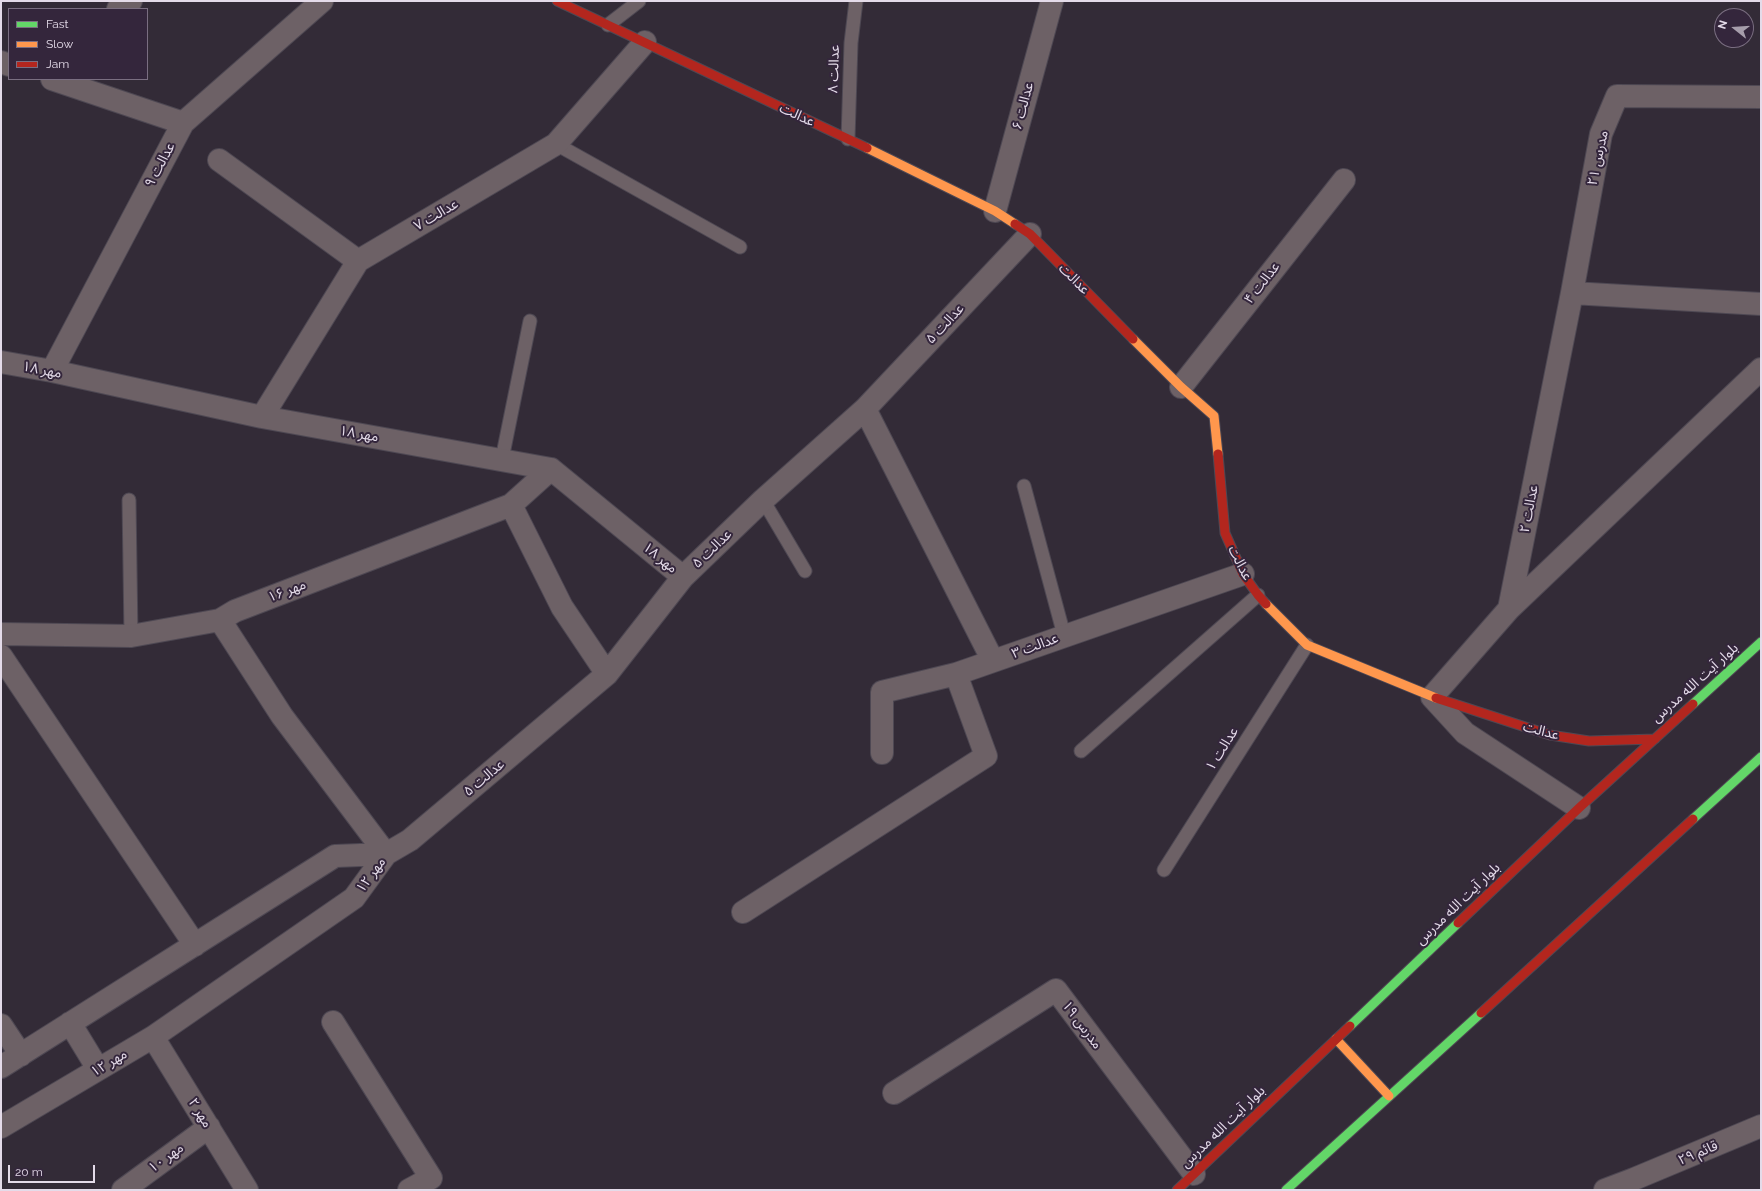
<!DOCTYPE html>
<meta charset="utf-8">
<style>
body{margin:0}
#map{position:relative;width:1762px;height:1191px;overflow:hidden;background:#332b37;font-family:Raleway,sans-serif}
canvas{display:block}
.frame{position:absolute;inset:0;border:2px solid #e4dbe9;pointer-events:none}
.legend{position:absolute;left:8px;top:8px;width:140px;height:72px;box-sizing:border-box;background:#34263c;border:1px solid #7a6e81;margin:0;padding:5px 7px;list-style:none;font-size:12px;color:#e4dbe9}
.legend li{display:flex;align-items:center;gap:8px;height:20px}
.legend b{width:20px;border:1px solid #7a6e81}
.north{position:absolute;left:1714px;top:8px;width:40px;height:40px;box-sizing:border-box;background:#34263c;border:1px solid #7a6e81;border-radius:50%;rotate:287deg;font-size:11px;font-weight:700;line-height:16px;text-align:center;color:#e4dbe9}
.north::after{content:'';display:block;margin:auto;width:14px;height:18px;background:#a69dab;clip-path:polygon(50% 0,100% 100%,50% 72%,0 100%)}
.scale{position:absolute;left:8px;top:1165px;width:87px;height:18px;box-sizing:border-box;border:2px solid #e4dbe9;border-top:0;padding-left:5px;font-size:12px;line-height:14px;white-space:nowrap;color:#e4dbe9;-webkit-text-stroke:3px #34263c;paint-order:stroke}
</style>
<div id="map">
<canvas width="1762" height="1191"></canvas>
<div class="frame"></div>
<ul class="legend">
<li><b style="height:5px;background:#63d668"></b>Fast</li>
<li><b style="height:5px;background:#ff974d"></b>Slow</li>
<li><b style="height:5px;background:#b3261e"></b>Jam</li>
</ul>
<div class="north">N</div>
<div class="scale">20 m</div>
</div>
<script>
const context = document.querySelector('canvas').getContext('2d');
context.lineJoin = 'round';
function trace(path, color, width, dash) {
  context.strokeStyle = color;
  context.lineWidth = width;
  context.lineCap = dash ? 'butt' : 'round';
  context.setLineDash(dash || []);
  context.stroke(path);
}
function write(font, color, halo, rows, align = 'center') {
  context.font = font + ' Raleway,"Noto Sans Arabic",sans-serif';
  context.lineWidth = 4;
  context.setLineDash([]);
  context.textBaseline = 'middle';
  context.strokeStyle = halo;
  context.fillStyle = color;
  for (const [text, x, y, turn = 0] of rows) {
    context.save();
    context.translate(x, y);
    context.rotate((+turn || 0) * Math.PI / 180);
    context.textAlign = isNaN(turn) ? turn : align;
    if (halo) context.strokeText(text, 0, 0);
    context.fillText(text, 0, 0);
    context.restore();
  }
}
const lane = new Path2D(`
 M608,25L639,1
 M848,139L851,43L856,1
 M556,144L740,247
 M502,459L530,321
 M1024,486L1064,635
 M129,500L131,636
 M763,500L805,571
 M1081,751L1258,595
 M1164,870L1307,645`);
const street = new Path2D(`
 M118,9L131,1
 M1,62L9,65
 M52,79L183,123
 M219,160L358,261
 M995,211L1052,1
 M1572,293L1761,304
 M1,362L52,371L262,417L551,469L683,577
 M52,371L183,123L322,1
 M1181,387L1344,180
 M865,409L993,661
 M262,417L358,261L556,144L645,42
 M511,505L562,607L607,674
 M1509,609L1761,369
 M220,620L282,716L386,854
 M1,634L131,636L220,620L235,611L511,505L551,469
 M1,656L195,945
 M882,753V692L956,674L1243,574
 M1579,808L1465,733L1432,697L1509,609L1572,293L1601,134L1617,96L1761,97
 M743,912L986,756L956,674
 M333,1022L431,1178L409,1190
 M70,1023L98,1069
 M1,1025L21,1055
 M153,1037L247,1190
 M1,1067L335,856L386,854
 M894,1093L1056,990L1194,1174
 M1,1127L153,1037L354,898L386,854L410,840L607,674L683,577L763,500L865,409L1030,234
 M123,1190L209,1127
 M1605,1190L1634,1179L1761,1126`);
const fast = new Path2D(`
 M1693,704L1761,642
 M1693,819L1761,757
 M1350,1026L1458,923
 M1286,1190L1481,1013`);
const slow = new Path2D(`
 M867,148L995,211L1015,224
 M1133,339L1181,387L1214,416L1218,454
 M1266,604L1307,645L1436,698
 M1336,1039L1389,1096`);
const jam = new Path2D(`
 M557,1L867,148
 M1015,224L1030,234L1133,339
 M1218,454L1225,533L1243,574L1258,595L1266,604
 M1436,698L1550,735L1589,741L1655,739
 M1458,923L1579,808L1693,704
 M1481,1013L1693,819
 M1177,1190L1350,1026`);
trace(lane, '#4e4853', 15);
trace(street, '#4e4853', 24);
trace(fast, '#4e4853', 11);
trace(slow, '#4e4853', 11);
trace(jam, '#4e4853', 11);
trace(lane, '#6d6166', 13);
trace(street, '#6d6166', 22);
trace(fast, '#63d668', 9);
trace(slow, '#ff974d', 9);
trace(jam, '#b3261e', 9);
write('14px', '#e4dbe9', '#34263c', [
 ["عدالت ۸",834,69,-88],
 ["عدالت ۶",1023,106,-75],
 ["عدالت",797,115,25],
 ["مدرس ۲۱",1598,158,-78],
 ["عدالت ۹",160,165,-62],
 ["عدالت ۷",436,215,-30],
 ["عدالت",1074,279,45],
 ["عدالت ۴",1262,283,-52],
 ["عدالت ۵",945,324,-47],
 ["مهر ۱۸",42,370,11],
 ["مهر ۱۸",359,434,10],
 ["عدالت ۲",1529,509,-79],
 ["عدالت ۵",712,549,-44],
 ["مهر ۱۸",660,558,39],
 ["عدالت",1240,563,63],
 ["مهر ۱۶",287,591,-21],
 ["عدالت ۳",1035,646,-20],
 ["بلوار آیت الله مدرس",1695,683,-42],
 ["عدالت",1541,731,15],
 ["عدالت ۱",1222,749,-58],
 ["عدالت ۵",484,778,-40],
 ["مهر ۱۲",371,875,-54],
 ["بلوار آیت الله مدرس",1458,904,-44],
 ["مدرس ۱۹",1082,1025,53],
 ["مهر ۱۲",109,1063,-31],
 ["مهر ۲",200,1113,58],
 ["بلوار آیت الله مدرس",1223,1127,-44],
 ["قائم ۲۹",1698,1153,-23],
 ["مهر ۱۰",166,1158,-36]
]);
</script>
